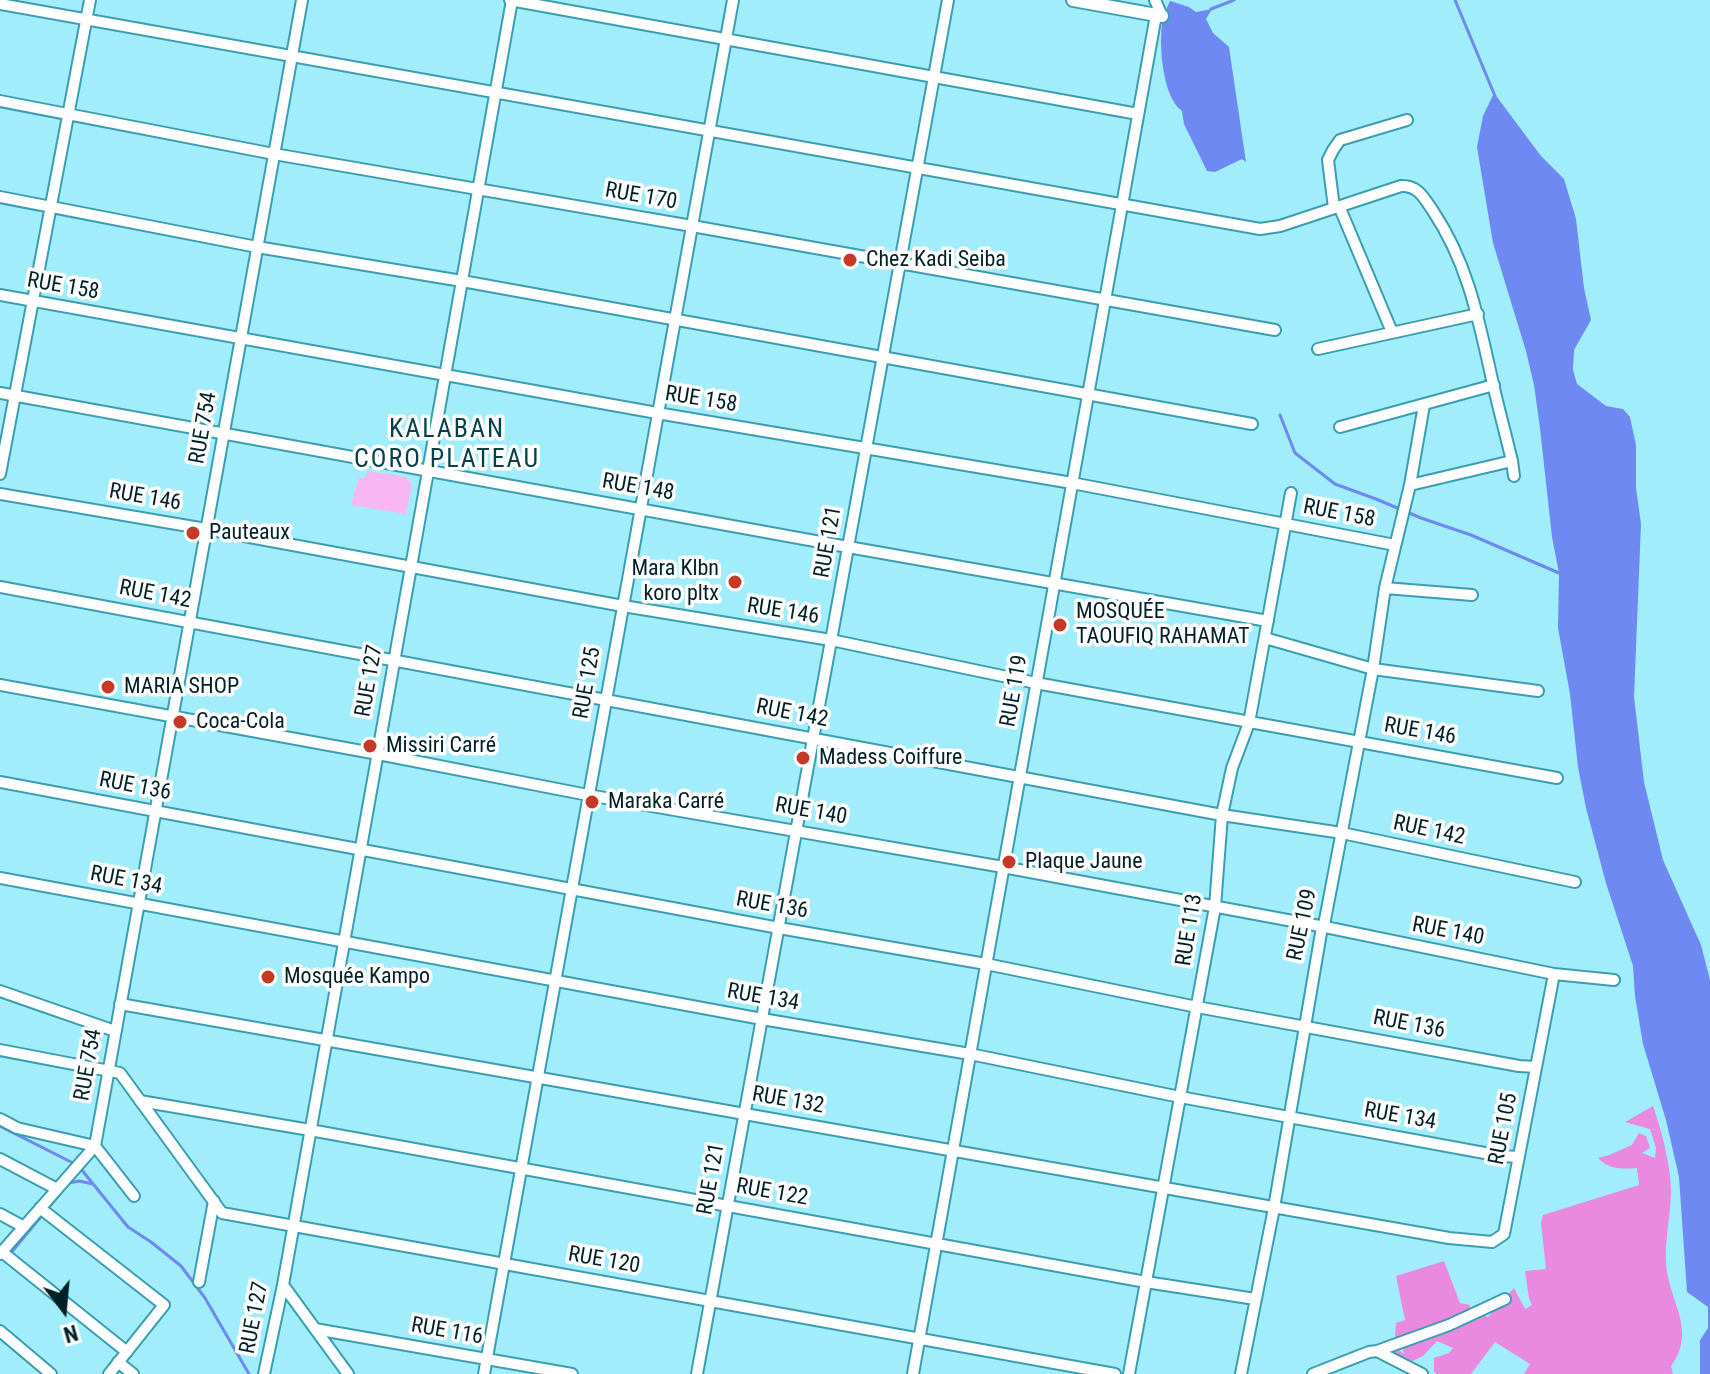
<!DOCTYPE html>
<meta charset="utf-8">
<style>
body{margin:0}
#map{position:relative;width:1710px;height:1374px;overflow:hidden;background:#a2edfb;font-family:"Roboto Condensed",sans-serif}
canvas{display:block}
.north{position:absolute;left:24px;top:1270px;width:80px;height:80px;-webkit-text-stroke:6px #fff;paint-order:stroke;rotate:164deg;font-size:22px;font-weight:700;line-height:32px;text-align:center;color:#012126}
.north::after{content:'';display:block;margin:auto;width:28px;height:36px;background:#012126;clip-path:polygon(50% 0,100% 100%,50% 72%,0 100%)}
</style>
<div id="map">
<canvas width="1710" height="1374"></canvas>
<div class="north">N</div>
</div>
<script>
const context = document.querySelector('canvas').getContext('2d');
context.lineJoin = 'round';
function paint(path, color) {
  context.fillStyle = color;
  context.fill(path, 'evenodd');
}
function trace(path, color, width, dash) {
  context.strokeStyle = color;
  context.lineWidth = width;
  context.lineCap = dash ? 'butt' : 'round';
  context.setLineDash(dash || []);
  context.stroke(path);
}
function write(font, color, halo, rows, align = 'center') {
  context.font = font + ' "Roboto Condensed",sans-serif';
  context.lineWidth = 7;
  context.setLineDash([]);
  context.textBaseline = 'middle';
  context.strokeStyle = halo;
  context.fillStyle = color;
  for (const [text, x, y, turn = 0] of rows) {
    context.save();
    context.translate(x, y);
    context.rotate((+turn || 0) * Math.PI / 180);
    context.textAlign = isNaN(turn) ? turn : align;
    if (halo) context.strokeText(text, 0, 0);
    context.fillText(text, 0, 0);
    context.restore();
  }
}
paint(new Path2D(`
 M368,471L406,477L412,484L406,514L351,505L359,477L364,479Z`), '#f9b7f1');
paint(new Path2D(`
 M1653,1106C1661,1128 1671,1167 1671,1190C1671,1219 1662,1248 1668,1277C1672,1297 1683,1316 1682,1337C1681,1349 1678,1356 1671,1366L1673,1374H1524L1530,1364L1495,1342L1471,1374H1437L1434,1372V1358L1449,1353L1453,1348L1437,1341L1423,1356L1402,1366L1386,1349L1393,1346L1404,1354L1402,1346L1395,1337L1396,1323L1405,1320L1396,1276L1444,1261L1460,1303L1470,1305V1312L1488,1317L1514,1288L1525,1309L1532,1305L1529,1298L1525,1271L1546,1269L1541,1223L1543,1215L1639,1185L1637,1168C1621,1169 1610,1170 1598,1158L1609,1155L1632,1145L1639,1133L1646,1136L1650,1148L1642,1153L1655,1158L1656,1148L1650,1129L1625,1122Z`), '#e989df');
paint(new Path2D(`
 M1170,1L1189,7L1196,12L1212,9L1206,19L1213,33L1229,47L1246,162L1242,159L1215,172L1207,171L1184,124L1182,111C1162,97 1158,41 1163,19C1164,13 1168,6 1170,1Z
 M1494,93L1541,156L1564,179L1576,219L1584,288L1591,320L1574,350L1573,370L1577,384L1606,406L1623,409L1630,417L1636,445V488L1641,524L1634,697L1644,782L1663,860L1701,945L1710,980V1374H1700V1340L1708,1328V1307L1687,1292L1679,1177L1666,1120L1643,1044L1635,996L1633,966L1606,883L1586,808L1578,767L1570,694L1558,628L1559,573L1552,537L1540,428L1534,385L1526,351L1493,243L1477,147L1483,116Z`), '#6f89f2');
trace(new Path2D(`
 M1455,0L1495,96
 M1211,9L1234,0
 M1280,415L1295,453L1335,484L1376,499L1421,518L1471,535L1559,573L1562,571
 M0,1126L75,1164
 M81,1169L128,1227L151,1242L181,1266L205,1298L249,1374
 M10,1254L69,1183L79,1181L93,1184`), '#6f89f2', 3);
const minor = new Path2D(`
 M510,0L1138,114
 M1155,0L1162,16
 M0,4L1260,229L1280,226L1401,186C1418,185 1424,198 1433,211C1469,265 1479,322 1493,384C1499,410 1506,436 1512,461L1410,485
 M0,101L274,154L692,226L1275,330
 M0,197L257,247L462,281L1252,424
 M1339,206L1392,332
 M1334,208L1328,160L1333,150L1340,140L1407,120
 M0,295L657,413L1072,483L1395,545
 M1318,349L1478,314
 M0,393L848,547L1268,621
 M1340,427L1494,385
 M1512,461L1514,476
 M0,474L90,0
 M0,494L206,529L623,606L831,640L1036,683L1557,778
 M0,587L1222,815L1342,833L1575,882
 M1385,588L1472,595
 M1265,638L1373,669L1538,691
 M0,685L378,754L588,795L1003,867L1325,927L1554,974L1614,980
 M0,782L779,928L986,964L1197,1007L1519,1066L1536,1067
 M0,878L762,1019L970,1054L1180,1097L1501,1156L1519,1157
 M0,991L115,1031
 M120,1004L1449,1238L1492,1242L1504,1234L1554,974
 M0,1050L120,1073L222,1213L1115,1374
 M140,1101L310,1130L1146,1282L1255,1299
 M0,1119L17,1128L95,1146L134,1196
 M0,1159L57,1189
 M40,1208L164,1305L109,1374
 M0,1214L24,1227
 M2,1252L127,1352
 M0,1254L95,1146L302,0
 M199,1282L214,1201
 M283,1285L348,1374
 M315,1329L572,1374
 M0,1331L51,1374
 M1377,1351L1449,1325L1505,1299
 M118,1362L133,1374
 M264,1374L283,1285L512,0
 M484,1374L733,0
 M697,1374L948,0
 M913,1374L1156,15
 M1129,1374L1215,907L1222,815L1232,768L1249,723L1291,493
 M1241,1374L1274,1208L1322,927L1324,925L1373,669L1385,588L1410,485L1424,405
 M1313,1374L1369,1352L1377,1351L1422,1374`);
const tertiary = new Path2D(`
 M1073,0L1162,16`);
trace(minor, '#399fb0', 14);
trace(tertiary, '#399fb0', 16);
trace(minor, '#fff', 10);
trace(tertiary, '#fff', 12);
for (const [x, y, r, color] of [
 [850,260,8,"#c53926"],
 [193,533,8,"#c53926"],
 [735,582,8,"#c53926"],
 [1060,625,8,"#c53926"],
 [108,687,8,"#c53926"],
 [180,722,8,"#c53926"],
 [370,746,8,"#c53926"],
 [803,758,8,"#c53926"],
 [592,802,8,"#c53926"],
 [1009,862,8,"#c53926"],
 [268,977,8,"#c53926"]
]) {
  const dot = new Path2D();
  dot.arc(x, y, r, 0, 2 * Math.PI);
  context.fillStyle = color;
  context.fill(dot);
  trace(dot, '#fff', 3);
}
write('22px', '#012126', '#fff', [
 ["RUE 170",641,197,10],
 ["RUE 158",63,287,10],
 ["RUE 158",701,400,9],
 ["RUE 754",204,428,-80],
 ["RUE 148",638,488,10],
 ["RUE 146",145,498,10],
 ["RUE 158",1339,514,11],
 ["RUE 121",829,542,-80],
 ["RUE 142",155,595,11],
 ["RUE 146",783,612,9],
 ["RUE 127",370,681,-80],
 ["RUE 125",588,683,-80],
 ["RUE 119",1015,691,-80],
 ["RUE 142",792,714,11],
 ["RUE 146",1420,732,10],
 ["RUE 136",135,787,11],
 ["RUE 140",811,812,10],
 ["RUE 142",1429,831,12],
 ["RUE 134",126,881,11],
 ["RUE 136",772,906,10],
 ["RUE 109",1303,925,-78],
 ["RUE 113",1190,930,-81],
 ["RUE 140",1448,932,11],
 ["RUE 134",763,998,10],
 ["RUE 136",1409,1025,11],
 ["RUE 754",89,1065,-80],
 ["RUE 132",788,1101,10],
 ["RUE 134",1400,1117,10],
 ["RUE 105",1504,1129,-79],
 ["RUE 121",712,1179,-80],
 ["RUE 122",772,1193,10],
 ["RUE 120",604,1261,10],
 ["RUE 127",255,1318,-79],
 ["RUE 116",447,1332,10]
]);
write('22px', '#012126', '#fff', [
 ["Chez Kadi Seiba",866,260],
 ["Pauteaux",209,533],
 ["Mara Klbn",719,569,"right"],
 ["koro pltx",719,594,"right"],
 ["MOSQUÉE",1076,612],
 ["TAOUFIQ RAHAMAT",1076,637],
 ["MARIA SHOP",124,687],
 ["Coca-Cola",196,722],
 ["Missiri Carré",386,746],
 ["Madess Coiffure",819,758],
 ["Maraka Carré",608,802],
 ["Plaque Jaune",1025,862],
 ["Mosquée Kampo",284,977]
], 'left');
context.letterSpacing = '2px';
write('26px', '#06414a', '#fff', [
 ["KALABAN",447,430],
 ["CORO PLATEAU",447,460]
]);
context.letterSpacing = '0px';
</script>
